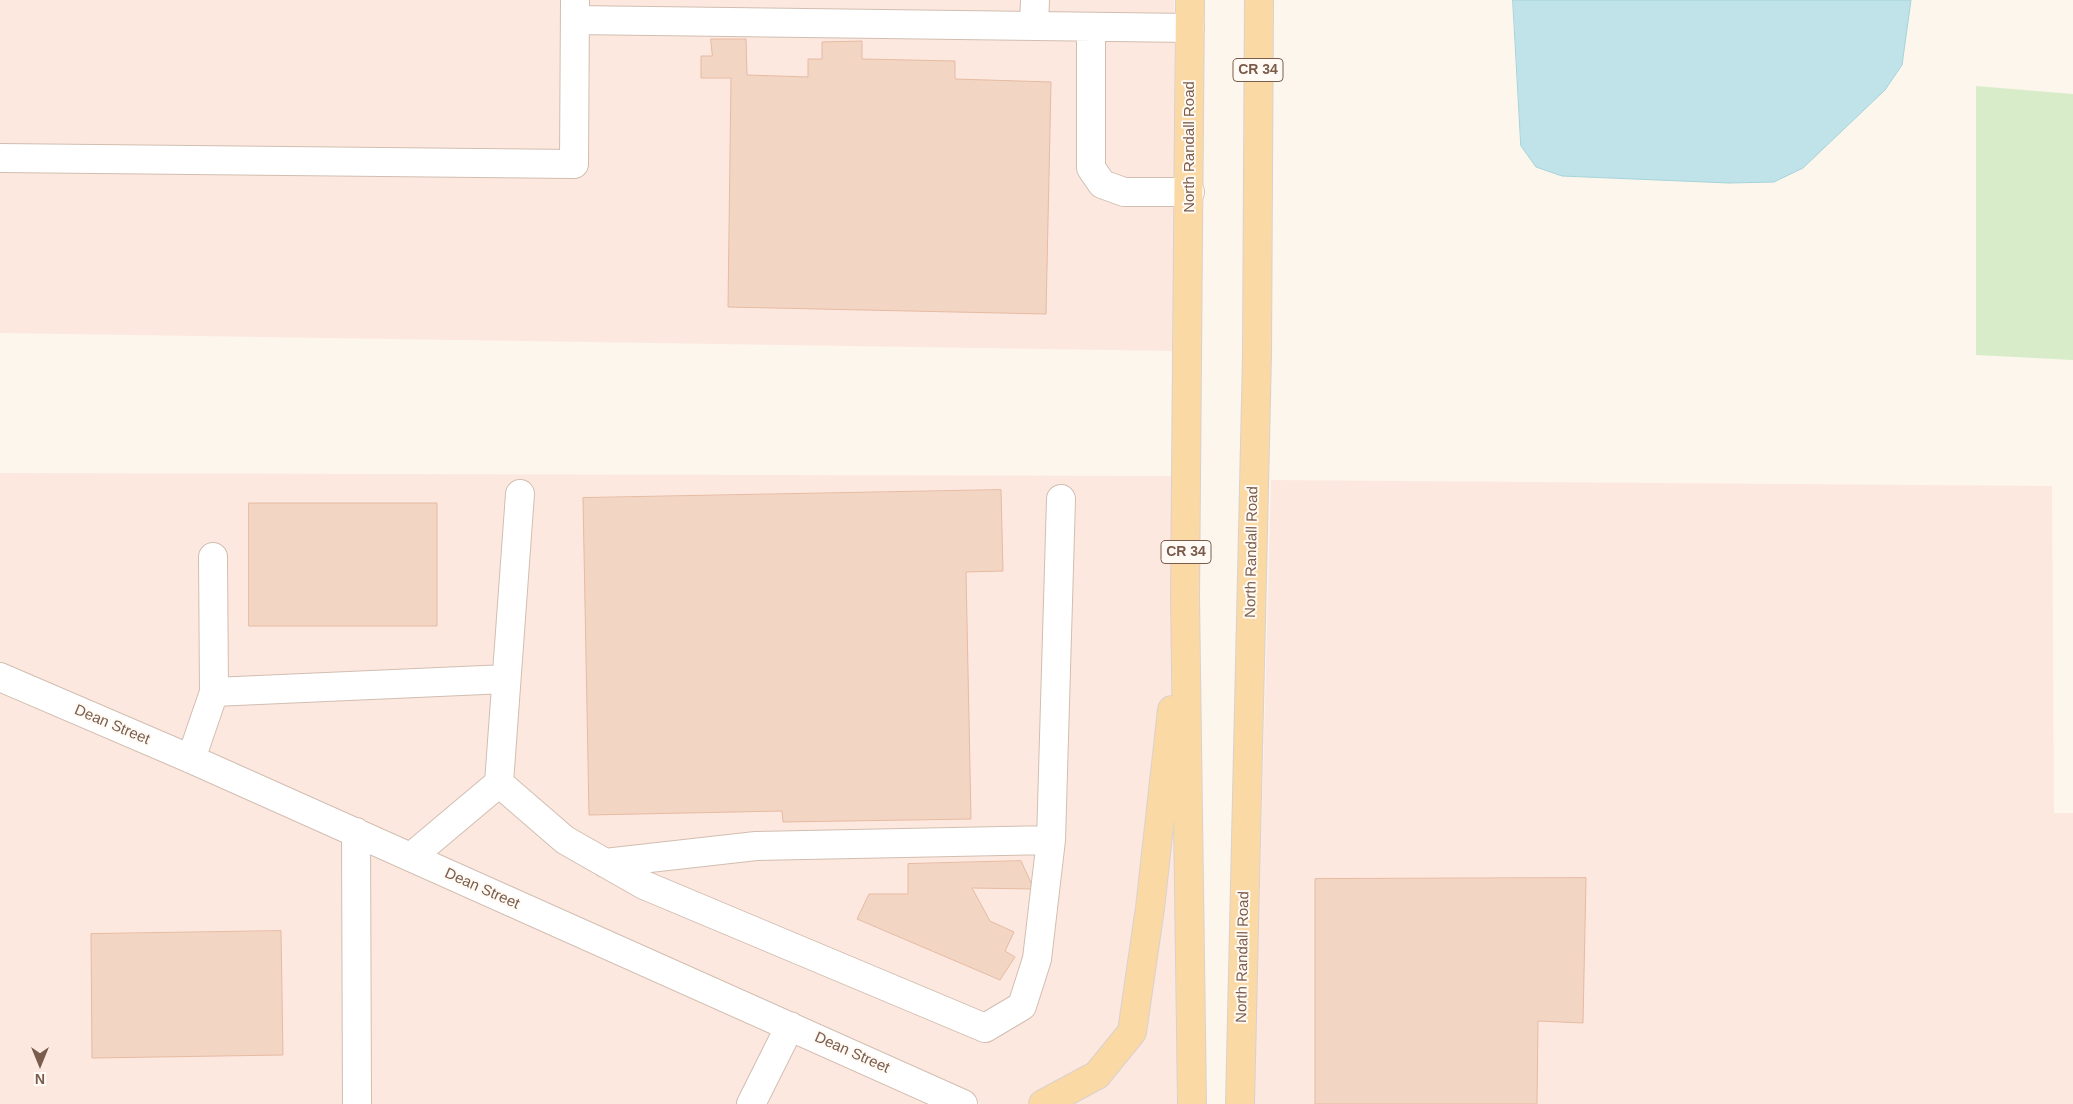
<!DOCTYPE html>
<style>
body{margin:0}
#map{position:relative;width:2073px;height:1104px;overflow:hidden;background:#fdf6ec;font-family:Helvetica,sans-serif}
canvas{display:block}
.north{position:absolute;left:15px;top:1039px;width:50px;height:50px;-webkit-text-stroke:4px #fffaf3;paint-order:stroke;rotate:180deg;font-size:14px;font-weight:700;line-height:20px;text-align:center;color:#7a5c4d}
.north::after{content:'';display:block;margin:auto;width:18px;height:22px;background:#7a5c4d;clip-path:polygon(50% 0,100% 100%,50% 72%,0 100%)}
</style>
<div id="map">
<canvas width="2073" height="1104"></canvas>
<div class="north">N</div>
</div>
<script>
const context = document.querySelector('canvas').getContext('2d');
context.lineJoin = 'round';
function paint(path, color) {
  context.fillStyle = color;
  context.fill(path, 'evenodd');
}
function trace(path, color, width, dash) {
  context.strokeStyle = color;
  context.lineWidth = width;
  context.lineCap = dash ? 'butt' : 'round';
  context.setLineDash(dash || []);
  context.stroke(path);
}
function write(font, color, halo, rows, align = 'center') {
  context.font = font + ' Helvetica,sans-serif';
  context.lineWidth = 4;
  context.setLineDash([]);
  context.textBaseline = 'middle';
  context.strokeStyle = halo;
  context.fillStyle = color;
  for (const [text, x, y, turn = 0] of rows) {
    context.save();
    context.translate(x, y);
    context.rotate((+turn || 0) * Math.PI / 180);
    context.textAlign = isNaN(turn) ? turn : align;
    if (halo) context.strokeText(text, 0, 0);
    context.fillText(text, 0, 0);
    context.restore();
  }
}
paint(new Path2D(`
 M0,0H1174V351L0,333Z
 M0,473L1177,476L1182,1104H981L434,858L0,671Z
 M1271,480L2052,486L2054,813H2073V1104H1254Z
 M0,689L941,1104H0Z`), '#fde8e0');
paint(new Path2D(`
 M1976,86L2073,94V360L1976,355Z`), '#d8ecc9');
const water = new Path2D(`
 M1513,0H1911L1902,65L1885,90L1803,168L1774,182L1729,183L1562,176L1536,167L1521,146Z`);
paint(water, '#bfe3e8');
trace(water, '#a5d3da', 1);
const building = new Path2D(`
 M711,39H746L747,75L808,77V59H822V42L862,41V59L955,61V79L1051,82L1046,314L728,307L731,78H701V56H712Z
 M1001,490L1003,571L966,572L971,819L783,822L782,811L589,815L583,498Z
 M249,503H437V626H249Z
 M1021,861L1034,889L972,888L990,921L1014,932L1005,951L1015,957L1000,980L857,919L869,894H908V864Z
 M1586,878L1583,1023L1538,1021L1537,1104H1315V879Z
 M281,931L283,1055L92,1058L91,934Z`);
paint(building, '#f3d5c3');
trace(building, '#e6bba3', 1);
const minor = new Path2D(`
 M575,20L1190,28
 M1034,26L1035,0
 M1091,27V168L1102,184L1124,192H1190
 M0,158L574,164L575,0
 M213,557L214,692
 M0,677L191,759L963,1104
 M191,759L214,692L506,679
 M499,783L565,840L644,885L985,1028L1022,1006L1037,959L1051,840L1061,499
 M356,832L357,1104
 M411,857L499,783L520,494
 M605,863L756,846L1051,840
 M751,1104L790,1026`);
const major = new Path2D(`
 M1190,0L1185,597L1192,1104
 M1043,1104L1097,1075L1132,1032L1150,908L1172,710
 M1240,1104L1257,355L1259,0`);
trace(minor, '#d1beb0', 30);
trace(major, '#dad1cd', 30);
trace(minor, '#fff', 28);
trace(major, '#fbd9a5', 28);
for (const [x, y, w] of [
 [1258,70,50],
 [1186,552,50]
]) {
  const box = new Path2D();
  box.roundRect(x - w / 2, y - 11.5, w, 23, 4);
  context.fillStyle = '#fffaf3';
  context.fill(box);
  trace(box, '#7a5c4d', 1);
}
write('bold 14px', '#7a5c4d', null, [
 ["CR 34",1258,70],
 ["CR 34",1186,552]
]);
write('15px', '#7a5c4d', '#fffaf3', [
 ["North Randall Road",1190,147,-90],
 ["North Randall Road",1252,552,-89],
 ["Dean Street",112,725,23],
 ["Dean Street",482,889,24],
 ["North Randall Road",1243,957,-89],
 ["Dean Street",852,1053,24]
]);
</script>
